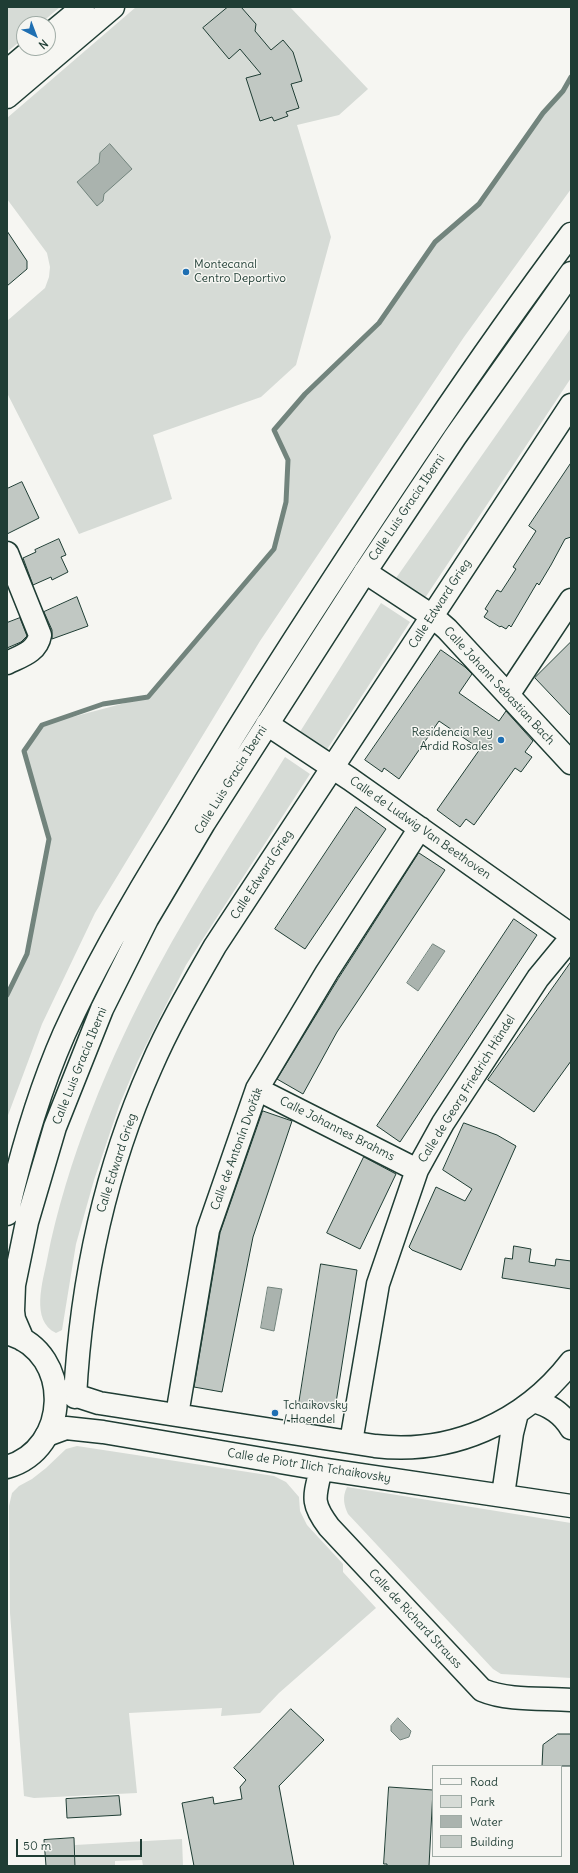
<!DOCTYPE html>
<meta charset="utf-8">
<style>
body{margin:0}
#map{position:relative;width:578px;height:1873px;overflow:hidden;background:#f6f6f2;font-family:Delius,sans-serif}
canvas{display:block}
.frame{position:absolute;inset:0;border:8px solid #1f3d34;pointer-events:none}
.legend{position:absolute;left:432px;top:1765px;width:130px;height:92px;box-sizing:border-box;background:#f6f6f2;border:1px solid #a0aca6;margin:0;padding:5px 7px;list-style:none;font-size:12px;color:#1f3d34}
.legend li{display:flex;align-items:center;gap:8px;height:20px}
.legend b{width:20px;border:1px solid #a0aca6}
.north{position:absolute;left:16px;top:16px;width:40px;height:40px;box-sizing:border-box;background:#f6f6f2;border:1px solid #a0aca6;border-radius:50%;rotate:138deg;font-size:11px;font-weight:700;line-height:16px;text-align:center;color:#1f3d34}
.north::after{content:'';display:block;margin:auto;width:14px;height:18px;background:#1f6fb2;clip-path:polygon(50% 0,100% 100%,50% 72%,0 100%)}
.scale{position:absolute;left:16px;top:1839px;width:126px;height:18px;box-sizing:border-box;border:2px solid #1f3d34;border-top:0;padding-left:5px;font-size:12px;line-height:14px;white-space:nowrap;color:#1f3d34;-webkit-text-stroke:3px #f6f6f2;paint-order:stroke}
</style>
<div id="map">
<canvas width="578" height="1873"></canvas>
<div class="frame"></div>
<ul class="legend">
<li><b style="height:5px;background:#f6f6f2"></b>Road</li>
<li><b style="height:11px;background:#d6dbd6"></b>Park</li>
<li><b style="height:11px;background:#aab3ae"></b>Water</li>
<li><b style="height:11px;background:#c1c8c3"></b>Building</li>
</ul>
<div class="north">N</div>
<div class="scale">50 m</div>
</div>
<script>
const context = document.querySelector('canvas').getContext('2d');
context.lineJoin = 'round';
function paint(path, color) {
  context.fillStyle = color;
  context.fill(path, 'evenodd');
}
function trace(path, color, width, dash) {
  context.strokeStyle = color;
  context.lineWidth = width;
  context.lineCap = dash ? 'butt' : 'round';
  context.setLineDash(dash || []);
  context.stroke(path);
}
function write(font, color, halo, rows, align = 'center') {
  context.font = font + ' Delius,sans-serif';
  context.lineWidth = 3;
  context.setLineDash([]);
  context.textBaseline = 'middle';
  context.strokeStyle = halo;
  context.fillStyle = color;
  for (const [text, x, y, turn = 0] of rows) {
    context.save();
    context.translate(x, y);
    context.rotate((+turn || 0) * Math.PI / 180);
    context.textAlign = isNaN(turn) ? turn : align;
    if (halo) context.strokeText(text, 0, 0);
    context.fillText(text, 0, 0);
    context.restore();
  }
}
paint(new Path2D(`
 M7,7H60L40,24H24V38L7,52Z
 M136,7H290L368,89L339,115L297,125L331,237L296,365L261,397L153,435L172,499L79,534L7,393V321L45,288L49,277L50,267L47,253L7,199V118Z
 M571,77V189L464,337L260,641L95,913L42,1024L7,1118V995L27,954L49,839L24,751L42,725L148,697L274,549L286,502L288,460L274,430L305,394L379,323L435,242L479,204L543,113L563,91Z
 M571,328V378L423,601L394,581Z
 M381,603L410,622L324,754L298,735Z
 M285,757L310,774L186,965L137,1063L119,1106L94,1180L76,1244L62,1330L56,1333C30,1321 43,1281 47,1260C66,1162 110,1056 157,969C196,896 242,827 285,757Z
 M77,1446L274,1476L286,1482L299,1497L300,1511L307,1525L343,1564V1572L376,1608L279,1693L260,1713L221,1716L222,1708L129,1713L137,1793L34,1798L24,1796L10,1613L9,1506L12,1493L19,1486L32,1479L46,1468L66,1449Z
 M347,1487L571,1523V1678L501,1674L493,1669L348,1514C344,1505 342,1497 347,1487Z
 M182,1839L183,1866H143L142,1860L115,1861V1866H76L75,1845Z`), '#d6dbd6');
const water = new Path2D(`
 M110,144L132,169L104,194L103,201L97,206L77,182L99,163L100,153Z
 M433,944L445,951L418,991L407,983Z
 M268,1287L282,1289L274,1331L261,1328Z
 M398,1718L411,1731L409,1737L400,1740L391,1731V1726Z`);
paint(water, '#aab3ae');
trace(water, '#72847d', 1);
trace(new Path2D(`
 M7,995L27,954L49,839L24,751L42,725L103,704L148,697L274,549L286,502L288,460L274,430L305,394L379,323L435,242L479,204L543,113L563,91L571,77`), '#72847d', 5);
const building = new Path2D(`
 M228,7H241L256,24L255,31L271,50L283,40L293,52L302,81L291,84L299,108L286,112L288,116L274,121L272,117L260,121L246,78L261,74L240,49L229,59L203,28Z
 M7,231L27,261V269L7,286Z
 M571,463V537L565,539L551,565L539,585L537,583L511,627L509,625L506,629L501,626L500,627L484,617L488,611L485,609L497,590L501,592L516,569L513,567L536,531L529,526Z
 M22,482L39,518L7,534V489Z
 M59,539L66,555L61,557L68,572L52,580L51,577L33,585L23,558L36,552L35,550Z
 M77,597L88,626L52,639V630L44,612Z
 M20,618L27,636L21,642L7,648V623Z
 M571,642V716L535,678Z
 M441,650L465,667L472,674L459,693L499,721L506,711L533,741L525,752L532,757L521,772L515,768L474,825L466,819L460,827L437,810L480,749L439,721L399,779L384,768L382,772L365,760Z
 M356,807L386,829L305,949L275,929Z
 M419,853L445,870L337,1032L303,1094L277,1079L338,979Z
 M514,919L537,935L400,1142L377,1126Z
 M571,962V1061L534,1112L488,1080Z
 M263,1111L292,1121L253,1237L222,1392L194,1387L220,1233Z
 M464,1123L497,1135L516,1146L461,1270L412,1250L409,1247L436,1187L465,1201L472,1189L443,1170Z
 M364,1157L396,1174L360,1249L327,1233Z
 M514,1246L531,1249L529,1262L555,1266L556,1259L571,1261V1289L502,1278L505,1258L512,1259Z
 M321,1264L357,1270L335,1409L299,1404Z
 M291,1709L324,1740L279,1786L294,1866H194L182,1803L213,1797L214,1804L242,1799L240,1787L246,1780L234,1768Z
 M558,1734H571V1766H542L543,1745Z
 M389,1787L433,1790L429,1866H387V1864H384Z
 M119,1796L121,1815L67,1818L66,1799Z
 M74,1838L75,1866H46L44,1840Z`);
paint(building, '#c1c8c3');
trace(building, '#1f3d34', 1);
const minor = new Path2D(`
 M48,36L83,7
 M7,71L34,48
 M7,97L113,7
 M7,553L40,635C37,652 21,656 7,663
 M365,572L432,616L447,629L571,763
 M508,695L571,600
 M267,724L350,779L571,935
 M257,1089L417,1170
 M62,1391L99,1403L375,1446C451,1455 524,1423 571,1362
 M75,1397C81,1284 105,1170 151,1067C169,1025 192,986 215,946L571,405
 M533,1401C550,1405 562,1413 571,1428
 M177,1415L208,1230L257,1089L327,972L420,828
 M47,1435L66,1428L103,1432L321,1469L571,1506
 M351,1442L378,1284L417,1170L443,1123L538,978L571,938
 M321,1469C314,1498 311,1503 329,1527L482,1690C508,1701 543,1698 571,1700
 M503,1495L512,1433L517,1413`);
const major = new Path2D(`
 M7,1214C21,1153 39,1091 64,1034C96,963 136,895 177,829C215,765 254,702 294,640C383,502 473,365 571,234
 M23,1340L14,1319L13,1311L14,1285L27,1222L55,1127L102,1009L147,919L204,823L365,572L455,437L571,273
 M7,1467C70,1449 73,1354 10,1334`);
trace(minor, '#1f3d34', 25);
trace(major, '#1f3d34', 25);
trace(minor, '#f6f6f2', 22);
trace(major, '#f6f6f2', 22);
for (const [x, y, r, color] of [
 [186,272,4,"#1f6fb2"],
 [501,740,4,"#1f6fb2"],
 [275,1413,4,"#1f6fb2"]
]) {
  const dot = new Path2D();
  dot.arc(x, y, r, 0, 2 * Math.PI);
  context.fillStyle = color;
  context.fill(dot);
  trace(dot, '#f6f6f2', 1.5);
}
write('12px', '#1f3d34', '#f6f6f2', [
 ["Montecanal",194,265],
 ["Centro Deportivo",194,279],
 ["Residencia Rey",493,733,"right"],
 ["Ardid Rosales",493,747,"right"],
 ["Tchaikovsky",283,1406],
 ["/ Haendel",283,1420]
], 'left');
write('12px', '#1f3d34', '#f6f6f2', [
 ["Calle Luis Gracia Iberni",407,508,-56],
 ["Calle Edward Grieg",440,604,-57],
 ["Calle Johann Sebastian Bach",499,686,47],
 ["Calle Luis Gracia Iberni",231,780,-58],
 ["Calle de Ludwig Van Beethoven",420,828,35],
 ["Calle Edward Grieg",262,875,-57],
 ["Calle Luis Gracia Iberni",80,1066,-68],
 ["Calle de Georg Friedrich Händel",467,1089,-58],
 ["Calle Johannes Brahms",337,1129,27],
 ["Calle de Antonín Dvořák",237,1149,-70],
 ["Calle Edward Grieg",117,1163,-72],
 ["Calle de Piotr Ilich Tchaikovsky",309,1466,9],
 ["Calle de Richard Strauss",415,1619,47]
]);
</script>
